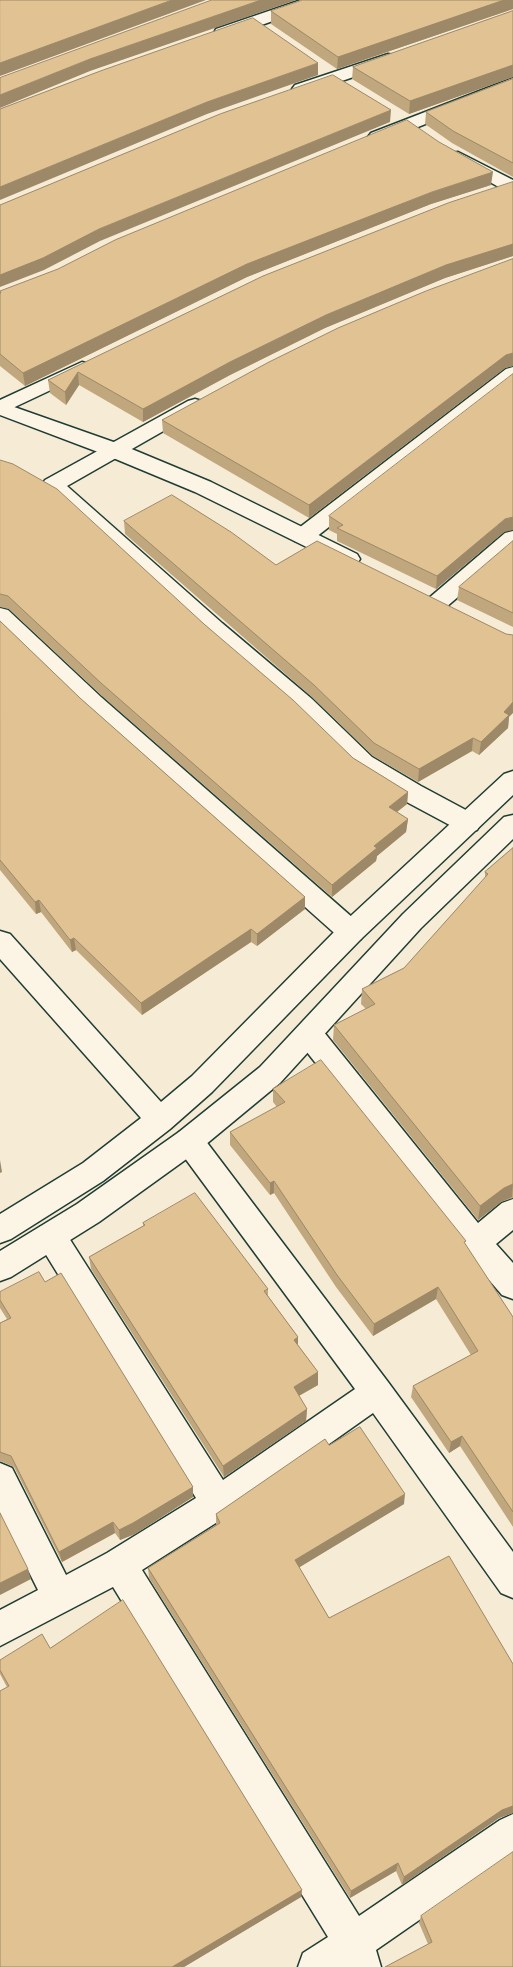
<!DOCTYPE html>
<style>
body{margin:0}
canvas{display:block;background:#f6ebd5}
</style>
<canvas width="513" height="1967"></canvas>
<script>
const context = document.querySelector('canvas').getContext('2d');
context.lineJoin = 'round';
function trace(path, color, width, dash) {
  context.strokeStyle = color;
  context.lineWidth = width;
  context.lineCap = dash ? 'butt' : 'round';
  context.setLineDash(dash || []);
  context.stroke(path);
}
function paint(path, color) {
  context.fillStyle = color;
  context.fill(path, 'evenodd');
}
const street = new Path2D(`
 M301,0H325L323,3L228,37H216L214,33L216,29Z
 M388,54L394,55L397,59L394,63L307,93L301,94L295,93L292,89L295,85Z
 M513,78V89L383,141L377,142L371,141L368,137L371,133Z
 M458,152L513,180V193L506,191L452,161L449,157L452,153Z
 M82,362L89,364L92,368L89,372L0,414V400Z
 M513,367V383L311,541L303,543L295,541L292,536L295,531L506,369Z
 M195,399L202,401L205,405L202,409L67,486L222,623L312,699L372,757L421,786L477,816L481,823L477,830L468,832L459,830L403,800L354,769L294,711L206,635L42,485L45,480L188,401Z
 M513,531V550L445,608L437,611L429,608L425,603L429,598L505,533Z
 M0,608L8,610L101,697L361,925L364,932L361,939L351,942L341,939L83,709L0,629Z
 M309,1023L319,1026L478,1223L502,1203L513,1199V1230L496,1244L513,1263V1299L502,1295L465,1252L299,1042L295,1034L299,1026Z
 M189,1129L199,1132L388,1382L513,1552V1598L501,1593L373,1413L230,1514L142,1570L359,1916L500,1820L513,1814V1855L376,1950L381,1967H298L303,1953L328,1937L113,1587L0,1646V1610L38,1590L0,1514V1463L12,1468L66,1575L107,1553L196,1498L40,1245L36,1236L40,1227L51,1223L62,1227L223,1480L355,1389L179,1150L174,1141L179,1132Z`);
const secondary = new Path2D(`
 M0,402L122,445L211,482L357,554L360,559L357,564L349,566L341,564L195,492L106,455L0,415Z
 M513,771V795L361,939L212,1092L170,1129L103,1181L11,1239L0,1243V1214L83,1163L141,1118L0,959V931L10,934L161,1102L192,1076L341,925L504,774Z
 M513,815V839L421,928L280,1083L199,1150L99,1222L11,1277L0,1281V1251L77,1204L179,1132L260,1067L403,914L504,817Z`);
trace(street, '#1f3d34', 3);
trace(secondary, '#1f3d34', 3);
paint(street, '#fcf5e5');
paint(secondary, '#fcf5e5');
paint(new Path2D(`
 M513,0V9L337,69L271,24V11Z
 M513,11V77L409,114L352,79L353,67Z
 M513,79V177L452,143L425,124L426,112Z
 M513,182V256L445,278L325,328L230,375L143,422L79,385L66,405L50,393L48,380Z
 M491,185L431,204L247,277L25,386L0,366V291Z
 M513,259V366L505,368L309,518L163,433L162,420Z
 M0,460L204,624L353,758L408,792L407,804L397,812L408,819L406,832L377,856L376,861L332,897L102,696L9,609L0,607Z
 M329,516L504,532L436,589L337,541V534L329,530Z
 M124,521L276,565L506,634L509,717L508,728L479,755L472,751L418,782L373,756L313,698L125,534Z
 M513,541V627L457,600L459,587Z
 M0,621L80,698L305,897V909L257,946L251,942L142,1015L76,950L72,952L41,912L36,914L0,870Z
 M513,848V1198L501,1202L478,1220L333,1040L334,1025L366,1009L361,1004L362,989L404,968L485,878V872Z
 M273,1089L465,1244L513,1317V1527L460,1446L449,1453L411,1397L413,1386L471,1355L436,1299L373,1336L336,1287L274,1193L270,1195L230,1145V1132L277,1107L273,1102Z
 M143,1223L268,1289V1296L298,1337V1345L318,1372V1385L299,1396L307,1409L306,1421L224,1477L91,1269L89,1257L143,1226Z
 M45,1282L193,1487V1497L135,1534L120,1540L115,1533L62,1562L14,1467L0,1461V1323L7,1319L0,1308V1292Z
 M329,1445L404,1504L299,1567L329,1618L513,1664V1813L499,1818L402,1885L396,1871L350,1898L149,1578L148,1568L216,1525V1514Z
 M50,1648L302,1890L301,1897L184,1967H0L7,1687L0,1674V1660Z
 M421,1916L513,1967L428,1944L419,1923Z`), '#c1a77e');
paint(new Path2D(`
 M172,0H206L0,76V63Z
 M261,0H296L90,71L0,108V95L90,59Z
 M504,0H513V9L337,69L338,57Z
 M318,63V75L207,114L0,200V187L207,102Z
 M513,65V77L409,114L410,101Z
 M391,110L390,122L100,241L44,270L0,287V275L99,229Z
 M493,172L491,185L431,204L247,277L25,386L23,373L247,264L432,192Z
 M513,244V256L445,278L325,328L230,375L143,422V409L230,362L326,315L446,265Z
 M513,353V366L505,368L309,518V505L506,355Z
 M78,372L79,385L66,405L65,392Z
 M513,517V530L504,532L436,589L437,576L505,519Z
 M513,702V713L509,717L508,728L479,755L481,742L504,712Z
 M473,738L472,751L418,782L419,769Z
 M408,792L407,804L388,819L389,807Z
 M408,819L406,832L377,856L376,861L332,897V885L374,846Z
 M305,897V909L257,946V934Z
 M39,900L41,912L36,914L35,902Z
 M251,929V942L142,1015L141,1003Z
 M74,938L76,950L72,952L70,940Z
 M0,1160L2,1172L0,1173Z
 M274,1181V1193L270,1195V1183Z
 M513,1184L512,1197L501,1202L478,1220L480,1206L504,1188Z
 M438,1287L436,1299L373,1336L374,1324Z
 M298,1337V1350L294,1340Z
 M318,1372V1385L293,1399L294,1387Z
 M307,1409L306,1421L224,1477L223,1466Z
 M462,1436L460,1446L449,1453L451,1442Z
 M193,1487V1497L135,1534L120,1540L119,1530Z
 M405,1494L404,1504L295,1570V1560Z
 M113,1522L115,1533L62,1562L59,1552Z
 M28,1569L31,1579L0,1595V1583Z
 M513,1806V1813L499,1818L402,1885L404,1877L502,1810Z
 M398,1863L396,1871L350,1898L351,1891Z
 M302,1890L301,1897L184,1967H172Z`), '#9d8867');
const building = new Path2D(`
 M0,0H172L0,63Z
 M212,0H261L90,59L0,95V78Z
 M303,0H504L338,57L271,11Z
 M513,11V65L410,101L353,67Z
 M253,18L318,63L207,102L0,187V109L103,70Z
 M333,75L391,110L99,229L43,258L0,275V205L220,114Z
 M513,79V163L453,131L426,112Z
 M407,120L439,142L493,172L432,192L247,264L23,373L0,354V293H1L0,291L58,269L115,240Z
 M513,182V244L446,265L326,315L230,362L143,409L78,372L65,392L48,380L263,276L448,203Z
 M513,259V353L506,355L309,505L162,420L269,362L338,328L426,291Z
 M513,374V517L505,519L437,576L337,528L343,525L329,516Z
 M0,460L13,464L57,489L204,624L293,700L353,758L408,792L389,807L408,819L374,846L377,848L332,885L101,683L8,596L0,594Z
 M172,495L231,532L276,565L317,541L506,634L513,635V702L504,712L509,715L481,742L473,738L419,769L374,743L314,685L124,521Z
 M513,541V613L459,587Z
 M0,621L80,698L305,897L257,934L251,929L141,1003L74,938L70,940L39,900L35,902L0,860Z
 M513,848V1184L504,1188L480,1206L334,1025L375,1004L362,989L404,968L488,874L485,872Z
 M321,1060L466,1241L464,1242L513,1317V1512L462,1436L451,1442L413,1386L478,1351L438,1287L374,1324L337,1275L274,1181L270,1183L230,1132L285,1102L273,1089Z
 M195,1193L268,1289L264,1291L298,1337L294,1340L318,1372L294,1387L307,1409L223,1466L89,1257L145,1225L143,1223Z
 M39,1272L45,1282L61,1273L193,1487L133,1523L119,1530L113,1522L59,1552L11,1456L0,1452V1323L11,1318L0,1300V1292Z
 M360,1427L405,1494L295,1560L329,1618L449,1556L513,1664V1806L502,1810L404,1877L398,1863L351,1891L148,1568L220,1523L216,1514L325,1439L329,1445Z
 M0,1513L28,1569L0,1583Z
 M123,1600L302,1890L172,1967H0V1691L9,1686L0,1670V1660L42,1634L50,1648Z
 M513,1852V1967H385L432,1942L421,1916Z`);
paint(building, '#e0c293');
trace(building, '#9d8867', 1);
</script>
